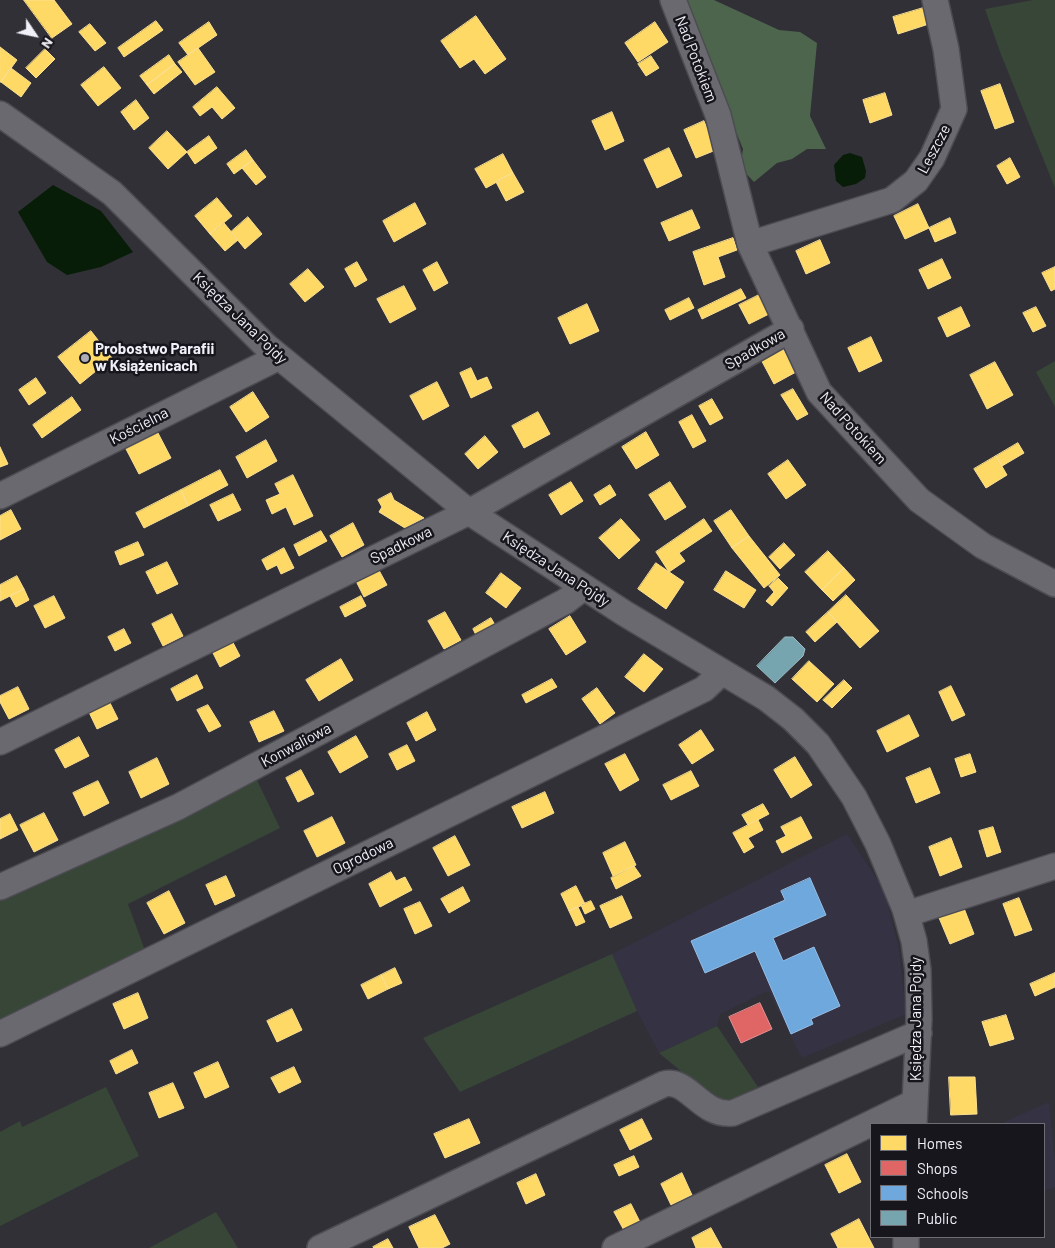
<!DOCTYPE html>
<meta charset="utf-8">
<style>
body{margin:0}
#map{position:relative;width:1055px;height:1248px;overflow:hidden;background:#313037;font-family:Barlow,sans-serif}
canvas{display:block}
.legend{position:absolute;left:870px;top:1123px;width:175px;height:115px;box-sizing:border-box;background:#17161c;border:1px solid #6e6d74;margin:0;padding:6px 9px;list-style:none;font-size:15px;color:#f1f0f9}
.legend li{display:flex;align-items:center;gap:10px;height:25px}
.legend b{width:25px;border:1px solid #6e6d74}
.north{position:absolute;left:10px;top:10px;width:50px;height:50px;-webkit-text-stroke:4px #17161c;paint-order:stroke;rotate:124deg;font-size:14px;font-weight:700;line-height:20px;text-align:center;color:#f1f0f9}
.north::after{content:'';display:block;margin:auto;width:18px;height:22px;background:#f1f0f9;clip-path:polygon(50% 0,100% 100%,50% 72%,0 100%)}
</style>
<div id="map">
<canvas width="1055" height="1248"></canvas>
<ul class="legend">
<li><b style="height:14px;background:#ffd966"></b>Homes</li>
<li><b style="height:14px;background:#e06666"></b>Shops</li>
<li><b style="height:14px;background:#6fa8dc"></b>Schools</li>
<li><b style="height:14px;background:#76a5af"></b>Public</li>
</ul>
<div class="north">N</div>
</div>
<script>
const context = document.querySelector('canvas').getContext('2d');
context.lineJoin = 'round';
function paint(path, color) {
  context.fillStyle = color;
  context.fill(path, 'evenodd');
}
function trace(path, color, width, dash) {
  context.strokeStyle = color;
  context.lineWidth = width;
  context.lineCap = dash ? 'butt' : 'round';
  context.setLineDash(dash || []);
  context.stroke(path);
}
function write(font, color, halo, rows, align = 'center') {
  context.font = font + ' Barlow,sans-serif';
  context.lineWidth = 5;
  context.setLineDash([]);
  context.textBaseline = 'middle';
  context.strokeStyle = halo;
  context.fillStyle = color;
  for (const [text, x, y, turn = 0] of rows) {
    context.save();
    context.translate(x, y);
    context.rotate((+turn || 0) * Math.PI / 180);
    context.textAlign = isNaN(turn) ? turn : align;
    if (halo) context.strokeText(text, 0, 0);
    context.fillText(text, 0, 0);
    context.restore();
  }
}
paint(new Path2D(`
 M847,834L884,890L899,949L906,1014L802,1058L768,991L720,1014L717,1026L659,1053L637,1011L526,1061L501,1005L612,954Z
 M1049,1102L1055,1162V1187L1044,1191V1124H1000Z`), '#353243');
paint(new Path2D(`
 M1033,0H1055V188L1000,52L985,9Z
 M1055,361V407L1036,372Z
 M255,776L280,828L128,904L147,956L0,1028V894Z
 M612,954L637,1011L460,1092L423,1038Z
 M717,1026L758,1087L723,1106L659,1053Z
 M106,1087L139,1156L0,1226V1132L20,1121L22,1127Z
 M216,1212L238,1248H149Z`), '#374637');
paint(new Path2D(`
 M682,0H714L779,30L800,32L817,43L810,116L826,149H807L792,159L777,163L754,182L740,167L743,149Z`), '#4d654c');
paint(new Path2D(`
 M850,153L862,157L866,171L865,178L856,184L843,187L836,181L834,165L843,155Z
 M53,185L101,211L133,252L101,267L67,275L47,262L18,212Z`), '#071d08');
const homes = new Path2D(`
 M24,0H54L72,24L52,38Z
 M930,6L935,22L898,34L893,17Z
 M476,16L506,59L485,74L474,59L460,68L441,41Z
 M156,21L163,30L124,57L118,48Z
 M209,22L217,35L188,55L179,43Z
 M655,22L668,42L638,62L625,43Z
 M90,24L106,43L95,51L79,32Z
 M0,47L17,60L1,82H0Z
 M198,48L215,72L195,85L178,62Z
 M45,49L55,59L36,78L26,68Z
 M169,55L175,64L147,85L140,76Z
 M651,56L659,68L646,76L638,64Z
 M175,64L182,72L154,94L147,85Z
 M104,67L121,88L98,106L81,85Z
 M11,68L31,83L21,97L1,82Z
 M1000,84L1014,122L995,129L981,91Z
 M217,87L235,108L222,119L212,107L200,116L193,107Z
 M885,93L892,115L870,123L863,100Z
 M136,100L149,118L134,130L121,112Z
 M612,112L624,141L605,150L592,121Z
 M704,121L716,150L696,158L684,130Z
 M167,131L187,152L168,169L149,148Z
 M209,136L217,148L195,164L187,152Z
 M669,148L682,176L657,188L644,160Z
 M246,150L253,160L234,174L227,164Z
 M503,154L513,173L486,188L475,169Z
 M1010,158L1020,177L1007,184L997,166Z
 M253,160L266,177L256,185L242,168Z
 M513,173L524,192L506,201L496,182Z
 M217,198L232,216L210,234L195,216Z
 M415,203L426,224L394,242L383,221Z
 M918,204L929,228L905,239L894,216Z
 M692,210L700,228L669,241L661,223Z
 M248,217L262,234L245,249L231,232Z
 M950,218L956,233L935,242L929,228Z
 M224,223L238,240L225,251L210,234Z
 M733,238L737,250L718,257L725,277L704,285L693,252Z
 M820,240L830,263L806,274L796,251Z
 M942,259L951,278L928,289L919,270Z
 M357,262L367,280L355,287L345,269Z
 M437,262L448,283L434,291L423,270Z
 M1055,267V289L1051,291L1042,273Z
 M308,269L324,287L305,302L290,284Z
 M404,286L416,309L390,323L377,299Z
 M741,289L746,298L702,319L698,310Z
 M763,293L773,312L749,324L739,305Z
 M689,298L694,308L670,320L665,310Z
 M587,304L599,331L570,344L558,318Z
 M961,307L970,326L947,337L938,318Z
 M1036,307L1046,326L1033,332L1023,313Z
 M91,331L112,358L80,384L58,357Z
 M871,337L882,361L859,372L848,348Z
 M778,340L796,372L774,384L757,352Z
 M995,362L1013,395L987,409L970,375Z
 M471,368L477,381L487,377L492,388L471,398L460,373Z
 M36,378L46,393L29,405L19,390Z
 M437,382L449,406L423,420L410,396Z
 M793,389L808,414L797,420L781,395Z
 M253,392L269,417L246,432L230,407Z
 M72,397L81,410L42,438L33,425Z
 M712,399L723,418L710,425L699,406Z
 M538,412L550,434L524,448L512,426Z
 M692,415L706,441L693,448L679,422Z
 M646,432L659,455L636,469L622,447Z
 M158,433L171,458L139,474L126,449Z
 M485,436L498,452L478,469L465,454Z
 M266,440L277,461L247,478L236,457Z
 M1018,443L1024,453L1002,466L996,456Z
 M0,447L8,464L0,467Z
 M996,456L1007,475L986,488L974,469Z
 M788,460L806,485L786,499L768,474Z
 M220,470L228,485L188,506L181,490Z
 M293,475L313,516L294,525L286,507L272,514L266,500L280,494L275,484Z
 M571,482L583,501L561,515L549,495Z
 M670,482L686,507L665,520L649,495Z
 M610,485L616,495L600,505L594,495Z
 M181,490L188,506L144,528L136,513Z
 M391,493L394,500L424,518L405,528L379,512L382,507L378,500Z
 M233,494L241,510L218,521L210,505Z
 M11,510L21,529L0,540V516Z
 M731,510L749,536L732,548L714,521Z
 M621,519L640,540L619,559L599,538Z
 M704,519L712,531L679,553L685,561L669,572L656,552Z
 M353,523L364,545L342,557L330,536Z
 M321,531L327,541L299,556L294,545Z
 M749,536L780,575L764,588L732,548Z
 M138,542L144,555L120,565L115,552Z
 M784,543L795,555L780,569L769,557Z
 M284,548L294,568L281,574L277,565L267,570L262,560Z
 M828,551L844,568L822,590L805,572Z
 M167,562L178,584L157,594L146,572Z
 M375,563L387,585L364,597L353,575Z
 M656,563L684,582L666,609L638,589Z
 M844,568L855,580L833,601L822,590Z
 M726,571L756,590L744,608L714,590Z
 M501,573L521,588L506,608L486,593Z
 M17,576L24,589L0,601V585Z
 M778,578L788,588L772,606L766,601L774,592L769,586Z
 M24,589L29,600L16,607L10,596Z
 M846,595L879,631L860,648L828,612Z
 M54,596L65,618L45,628L34,606Z
 M361,596L366,606L345,617L340,607Z
 M445,612L461,640L444,649L428,621Z
 M828,612L837,622L815,642L806,632Z
 M172,614L183,636L163,646L152,624Z
 M570,616L586,642L566,655L549,629Z
 M491,618L498,630L479,641L473,629Z
 M124,629L131,643L115,651L108,637Z
 M229,635L240,656L220,667L209,645Z
 M644,654L663,669L644,692L625,677Z
 M341,659L353,680L319,701L306,680Z
 M809,661L834,684L817,702L792,679Z
 M197,675L203,688L177,701L171,689Z
 M552,679L557,687L526,703L522,695Z
 M844,680L852,688L832,708L823,700Z
 M951,686L965,715L952,721L939,692Z
 M18,687L29,709L9,719L0,702V696Z
 M597,688L615,713L600,724L582,699Z
 M107,697L118,719L97,729L87,708Z
 M208,705L221,726L209,732L197,710Z
 M274,711L284,731L259,742L250,722Z
 M427,712L436,730L416,741L407,723Z
 M909,715L919,736L887,752L877,731Z
 M701,730L714,750L692,764L679,745Z
 M356,736L368,757L340,773L328,752Z
 M79,737L89,756L65,768L55,750Z
 M407,745L415,761L397,770L389,754Z
 M625,754L639,780L620,791L605,764Z
 M970,754L976,772L961,777L955,759Z
 M795,757L812,785L791,798L774,770Z
 M157,758L169,784L141,798L129,772Z
 M930,768L940,793L916,803L906,778Z
 M301,770L314,794L298,802L286,778Z
 M691,771L699,786L671,800L663,785Z
 M98,781L109,803L84,816L73,793Z
 M545,792L554,813L522,828L512,807Z
 M763,804L769,814L748,825L742,815Z
 M44,813L58,840L34,852L20,825Z
 M10,814L18,830L0,839V819Z
 M332,817L345,843L317,857L304,831Z
 M801,817L812,838L782,853L776,841L786,836L781,827Z
 M758,820L763,830L748,838L754,847L744,853L733,833Z
 M993,827L1001,852L987,857L979,831Z
 M455,836L470,865L448,876L433,848Z
 M951,838L962,867L940,876L929,847Z
 M625,842L636,865L613,876L603,853Z
 M634,866L641,876L616,889L611,878Z
 M391,872L396,881L405,877L412,890L380,907L369,884Z
 M226,876L235,896L215,905L206,885Z
 M576,886L585,904L569,911L561,894Z
 M463,887L470,901L449,913L441,899Z
 M169,891L185,923L164,934L147,903Z
 M622,896L632,918L610,928L600,906Z
 M1019,898L1032,930L1015,936L1003,904Z
 M591,901L595,909L585,914L581,905Z
 M420,902L432,926L415,934L404,909Z
 M962,903L974,934L950,944L937,913Z
 M578,907L585,922L576,926L569,911Z
 M395,968L402,983L388,989L381,975Z
 M1055,973V987L1035,996L1030,984Z
 M381,975L388,989L368,999L361,985Z
 M138,993L148,1018L124,1029L113,1004Z
 M292,1009L302,1030L277,1042L267,1021Z
 M1006,1015L1014,1039L990,1046L982,1022Z
 M132,1050L138,1063L116,1074L110,1061Z
 M218,1062L229,1087L205,1098L194,1073Z
 M294,1067L301,1082L279,1093L271,1078Z
 M949,1077H975L977,1114L951,1115Z
 M173,1083L184,1108L159,1118L149,1093Z
 M469,1119L480,1143L445,1158L434,1134Z
 M642,1119L652,1139L630,1150L620,1130Z
 M847,1154L861,1182L839,1193L825,1165Z
 M634,1156L639,1167L619,1176L614,1165Z
 M682,1173L692,1195L671,1205L661,1184Z
 M536,1174L545,1195L526,1204L517,1183Z
 M631,1204L643,1228L627,1236L614,1212Z
 M435,1215L450,1244L442,1248H419L409,1227Z
 M859,1219L874,1248H838L831,1234Z
 M711,1228L722,1248H696L692,1238Z
 M388,1239L393,1248H374L373,1247Z`);
paint(homes, '#ffd966');
trace(homes, '#fbe092', 1);
const shops = new Path2D(`
 M760,1003L772,1029L741,1043L729,1017Z`);
paint(shops, '#e06666');
trace(shops, '#e58f92', 1);
const schools = new Path2D(`
 M810,878L826,915L773,938L783,961L814,947L840,1006L811,1019L813,1024L791,1034L755,951L705,973L691,941L785,900L781,891Z`);
paint(schools, '#6fa8dc');
trace(schools, '#96bee5', 1);
const public = new Path2D(`
 M785,637H793L805,649L803,656L775,683L757,666Z`);
paint(public, '#76a5af');
trace(public, '#9bbcc5', 1);
const minor = new Path2D(`
 M673,0L718,115L750,244L819,392L919,500L983,546L1055,584
 M0,114L112,193L266,346L469,512L624,613L766,698L793,719L818,744L854,797L878,844L905,909L914,941L918,970L919,1019L914,1124
 M750,244L892,200L916,181L932,158L954,109L946,49L935,0
 M0,496L279,357
 M0,742L469,512L791,329
 M0,887L178,807L566,601L584,587
 M907,914L1055,866
 M0,1034L704,689L722,672
 M320,1248L664,1084C689,1078 701,1117 733,1113L919,1033
 M615,1248L915,1102
 M906,1248V1237`);
trace(minor, '#4d4c53', 28);
trace(minor, '#6a696f', 25);
for (const [x, y, r, color] of [
 [85,358,5,"#aeadb5"]
]) {
  const dot = new Path2D();
  dot.arc(x, y, r, 0, 2 * Math.PI);
  context.fillStyle = color;
  context.fill(dot);
  trace(dot, '#17161c', 2);
}
write('15px', '#f1f0f9', '#17161c', [
 ["Nad Potokiem",696,59,69],
 ["Leszcze",934,149,-62],
 ["Księdza Jana Pojdy",240,318,44],
 ["Spadkowa",755,349,-30],
 ["Kościelna",139,426,-27],
 ["Nad Potokiem",853,428,48],
 ["Spadkowa",401,545,-26],
 ["Księdza Jana Pojdy",556,569,33],
 ["Konwaliowa",296,745,-28],
 ["Ogrodowa",363,856,-26],
 ["Księdza Jana Pojdy",916,1019,-90]
]);
write('bold 15px', '#f1f0f9', '#17161c', [
 ["Probostwo Parafii",95,349],
 ["w Książenicach",95,366]
], 'left');
</script>
